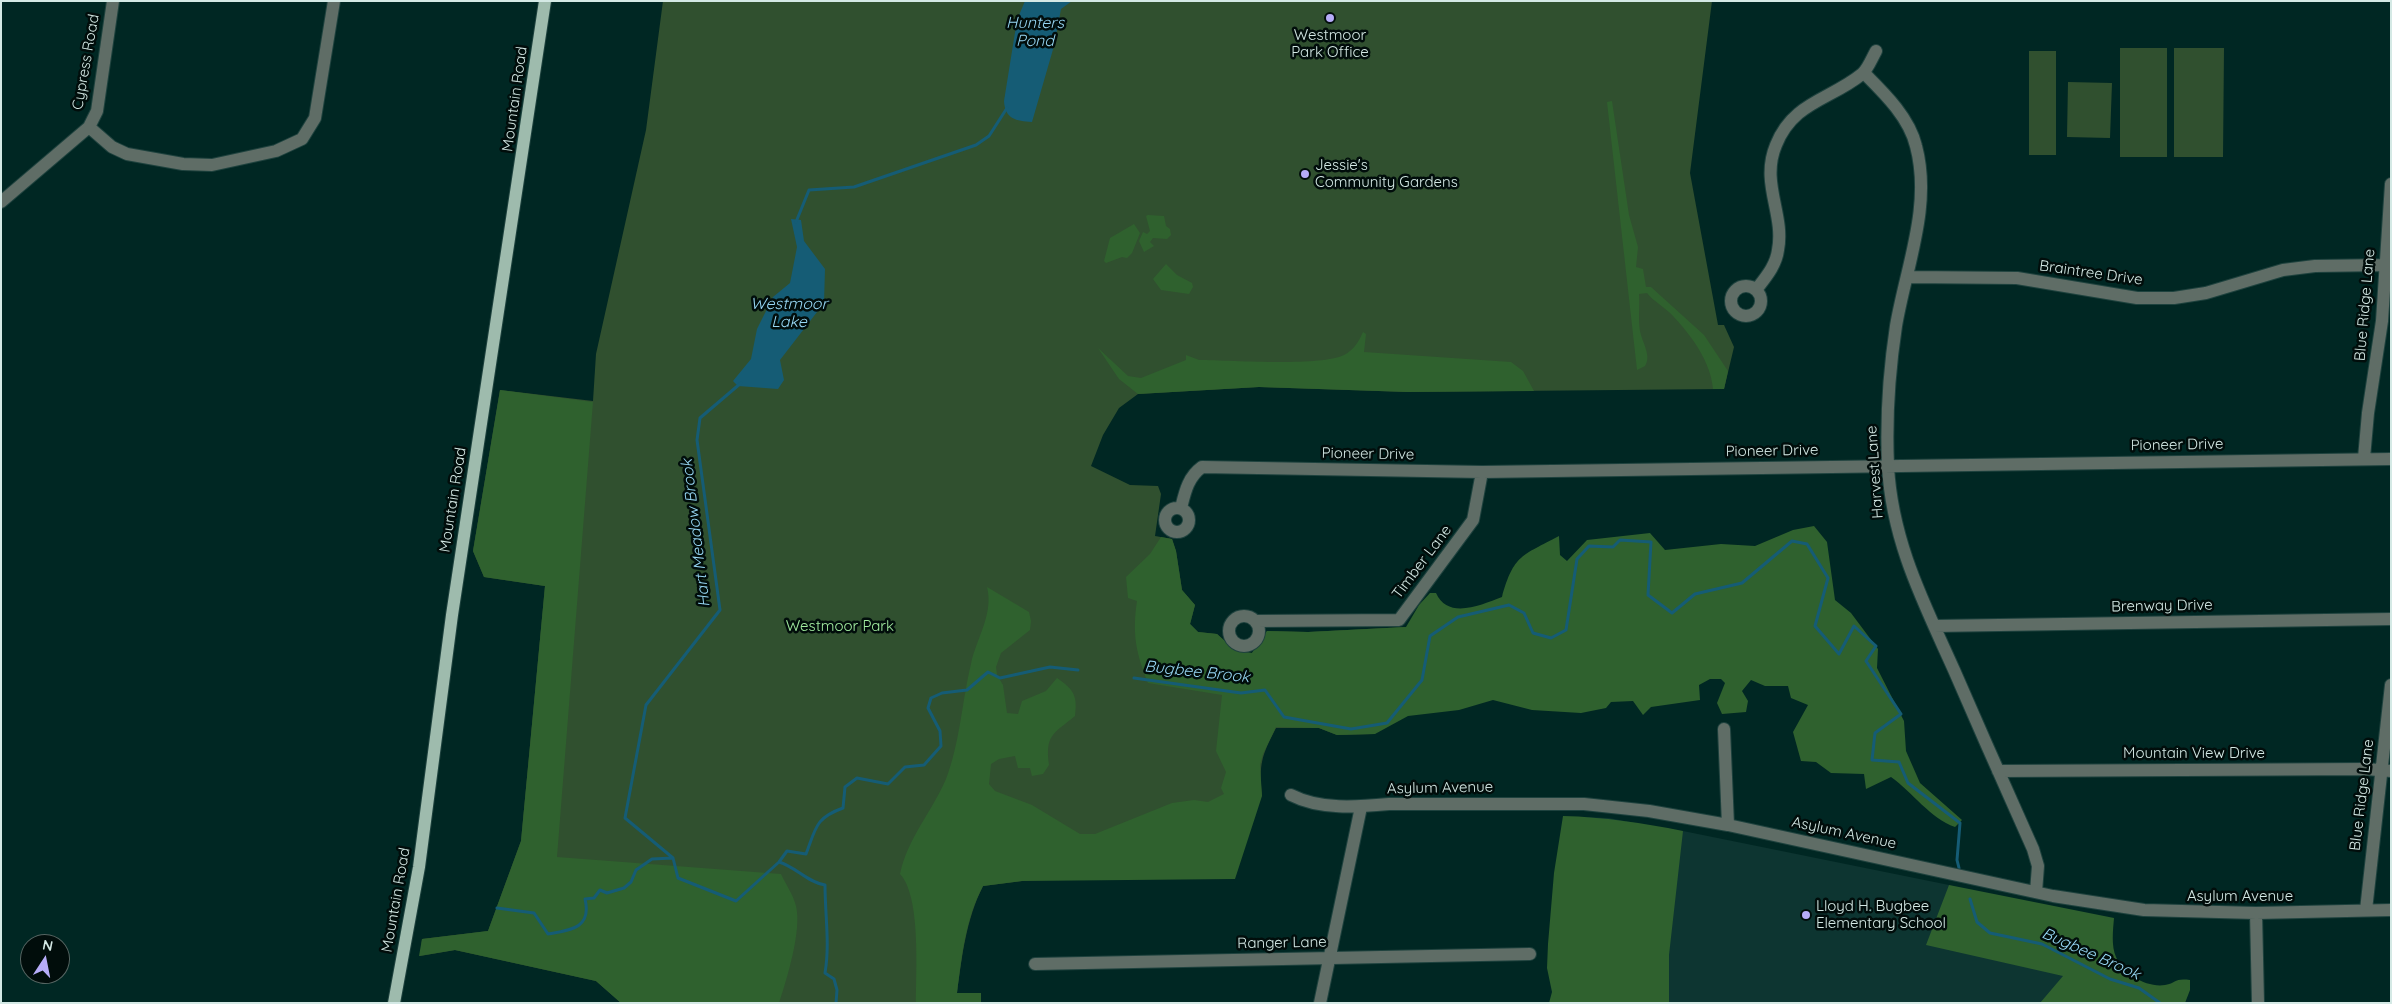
<!DOCTYPE html>
<style>
body{margin:0}
#map{position:relative;width:2392px;height:1004px;overflow:hidden;background:#002723;font-family:Quicksand,sans-serif}
canvas{display:block}
.frame{position:absolute;inset:0;border:2px solid #d4e9e5;pointer-events:none}
.north{position:absolute;left:20px;top:934px;width:50px;height:50px;box-sizing:border-box;background:#010d0b;border:1px solid #556562;border-radius:50%;rotate:11deg;font-size:14px;font-weight:700;line-height:20px;text-align:center;color:#d4e9e5}
.north::after{content:'';display:block;margin:auto;width:18px;height:22px;background:#b6acf8;clip-path:polygon(50% 0,100% 100%,50% 72%,0 100%)}
</style>
<div id="map">
<canvas width="2392" height="1004"></canvas>
<div class="frame"></div>
<div class="north">N</div>
</div>
<script>
const context = document.querySelector('canvas').getContext('2d');
context.lineJoin = 'round';
function paint(path, color) {
  context.fillStyle = color;
  context.fill(path, 'evenodd');
}
function trace(path, color, width, dash) {
  context.strokeStyle = color;
  context.lineWidth = width;
  context.lineCap = dash ? 'butt' : 'round';
  context.setLineDash(dash || []);
  context.stroke(path);
}
function write(font, color, halo, rows, align = 'center') {
  context.font = font + ' Quicksand,sans-serif';
  context.lineWidth = 5;
  context.setLineDash([]);
  context.textBaseline = 'middle';
  context.strokeStyle = halo;
  context.fillStyle = color;
  for (const [text, x, y, turn = 0] of rows) {
    context.save();
    context.translate(x, y);
    context.rotate((+turn || 0) * Math.PI / 180);
    context.textAlign = isNaN(turn) ? turn : align;
    if (halo) context.strokeText(text, 0, 0);
    context.fillText(text, 0, 0);
    context.restore();
  }
}
paint(new Path2D(`
 M1584,817L1609,818L1682,832L1683,831L1949,885V887L2114,1003H1564Z`), '#0d3531');
paint(new Path2D(`
 M663,1H1712L1690,173L1718,325H1724L1734,347L1724,389L1408,392L1259,387L1138,394L1119,408L1103,435L1091,466L1130,485L1158,486L1161,494L1155,536L1172,539L1176,551L1182,590L1195,605L1190,624L1198,632L1217,634L1236,651L1252,653L1267,631L1308,632L1406,627L1375,734L1337,735L1319,728H1276C1261,757 1259,764 1262,796L1022,881L983,886C966,920 962,956 957,993H981V1003H621L596,981L455,950L420,956L422,939L488,931L521,841L545,586L484,577L473,551L500,390L593,401L596,354L646,130Z
 M2120,48H2167V157H2120Z
 M2174,48H2224L2223,157H2174Z
 M2029,51H2056V155H2029Z
 M2068,82L2112,83L2110,138L2067,137Z`), '#30502f');
paint(new Path2D(`
 M1612,101L1629,215L1638,247L1636,267L1643,269L1646,287H1651L1704,335L1728,371L1724,389H1713C1711,362 1691,335 1673,316C1665,307 1654,302 1647,293L1639,294C1640,306 1638,319 1640,331C1642,342 1652,356 1645,366L1637,370L1607,102Z
 M1148,215L1164,216L1166,226L1170,229L1171,235L1167,239L1153,238L1150,242L1154,246L1144,252L1139,241L1143,232L1147,234L1150,231L1146,216Z
 M1134,224L1140,233L1132,253L1127,258L1122,257L1106,263L1104,261L1110,238Z
 M1166,264L1177,275L1192,283L1193,287L1189,294L1161,290L1153,279Z
 M1363,332L1366,334L1364,352L1511,362L1523,371L1534,391L1408,392L1259,387L1138,394L1119,379L1098,348L1128,376L1141,378L1186,360V355L1199,360C1231,360 1318,367 1344,355C1354,350 1359,341 1363,332Z
 M500,390L593,402L557,857L781,874C786,885 793,894 796,906C802,930 787,979 779,1003H621L596,981L455,950L419,956L422,939L488,931L521,841L545,586L484,577L473,551Z
 M1814,526L1827,542L1835,600L1851,613L1878,649L1877,668L1904,721L1906,751L1920,783L1962,820L1955,827C1930,818 1913,793 1891,777L1866,789L1864,774L1831,773L1816,762L1801,761L1793,732L1808,705L1791,698L1788,686H1765L1751,680L1742,691L1748,701L1746,712L1722,714L1717,703L1725,683L1721,679H1710L1699,685L1700,700L1651,707L1643,715L1633,701L1611,702L1606,708L1581,713L1532,710L1493,700L1459,710L1408,716L1375,734L1337,735L1319,728L1276,727L1263,754L1260,765L1262,796L1235,879L1022,881L983,886C965,920 962,956 957,993H981V1003H916C916,972 921,896 900,874C908,837 932,812 946,779C960,743 962,701 971,664C976,639 994,614 987,587L1029,612L1031,621L1030,630L1001,653L996,667L997,675L1003,685L1007,713L1018,714L1022,701L1046,691L1057,678C1073,689 1078,695 1075,716C1053,734 1045,735 1049,765L1043,774L1032,776L1030,768H1018L1015,756L999,759L991,764L989,784L995,791L1032,805L1080,834H1095L1172,803L1194,800L1208,802L1224,794L1221,788L1226,772L1216,751L1222,695L1148,683C1136,653 1132,634 1137,601L1128,598L1126,577L1150,554L1161,537L1172,539L1176,551L1182,590L1195,605L1190,624L1198,632L1217,634L1236,651L1252,653L1267,631L1308,632L1406,627L1419,605L1430,593H1436C1448,620 1481,605 1502,597C1514,554 1522,556 1559,536L1560,555L1567,561L1587,540L1650,533L1665,550L1721,544L1755,546L1793,530Z
 M1563,816C1604,817 1643,823 1683,831L1669,955V1003H1549L1552,992L1547,968L1548,944L1554,873Z
 M1949,885L2114,918C2113,930 2111,946 2116,957C2123,974 2147,988 2165,985C2177,983 2174,978 2190,980V990L2185,1003H2040L2063,976L1926,945Z`), '#2f612e');
paint(new Path2D(`
 M1025,1H1072L1061,9L1054,46L1032,122C1016,121 1005,119 1004,101L1017,20Z
 M791,219L801,220L804,241L825,269L824,303L780,360L784,380L778,389L738,386L733,381L751,359L757,329L773,297L790,283L797,247Z`), '#155c75');
trace(new Path2D(`
 M796,222L809,190L854,187L976,145L989,136L1007,108
 M741,383L700,418L697,440L720,610L646,705L625,818L673,858L678,878L736,901L779,862L787,851L806,854C816,828 815,818 843,808L845,787L857,778L888,784L905,767L924,765L941,746L940,731L928,708L931,698L942,693L967,690L988,672L1000,678L1050,667L1078,670
 M1134,678L1241,693L1265,690L1284,717L1351,729L1387,723L1422,680L1430,636L1458,617L1509,605L1524,613L1533,633L1551,638L1566,630L1577,559L1589,546L1613,547L1620,540L1651,542L1648,595L1672,613L1695,594L1742,583L1792,541L1807,544L1828,578L1815,626L1839,654L1854,626L1876,646L1866,661L1901,714L1875,733L1872,760L1899,762L1908,783L1960,823L1957,860L1959,868
 M779,862C796,867 807,882 825,885C825,915 830,944 825,973L834,979L837,990L836,1003
 M1970,899L1977,922L1990,933L2042,944L2110,979L2139,988L2160,1003
 M497,908L534,913L548,934C571,930 592,928 585,899L594,898L600,890L607,893L624,888L631,882L636,870L652,859L673,858`), '#155c75', 3);
const minor = new Path2D(`
 M1864,73C1884,93 1909,117 1916,146C1932,206 1906,267 1896,326C1889,372 1886,420 1888,466C1892,542 1924,603 1954,670C1980,730 2006,789 2033,849L2038,866L2036,892
 M89,127L112,147L127,154L183,164L212,165L276,151L302,139L315,118L334,1
 M1,202L89,127L97,111L113,1
 M1908,277L2017,278L2137,298H2174L2206,293L2283,270L2315,266L2385,265
 M1731 301a15 15 0 1 1 30 0a15 15 0 1 1-30 0Z
 M1756,290C1765,278 1776,266 1778,250C1785,214 1760,183 1776,145C1793,102 1830,100 1862,74C1868,69 1872,58 1876,51
 M2364,458L2368,413L2382,321L2391,184
 M1181,508C1185,492 1188,477 1202,467L1482,472L2391,459
 M1165 520a12 12 0 1 1 24 0a12 12 0 1 1-24 0Z
 M1229 631a15 15 0 1 1 30 0a15 15 0 1 1-30 0Z
 M1255,621L1399,620L1473,520L1482,472
 M1934,626L2391,619
 M1724,729L1728,825
 M1998,771L2366,769L2391,771
 M1291,795C1320,810 1357,807 1389,804H1584L1649,811L1728,825L2053,896L2144,910L2256,913L2391,910
 M2366,910L2391,685
 M2256,913L2258,1003
 M1035,964L1530,954
 M1320,1003L1361,807`);
const major = new Path2D(`
 M394,1003L419,867L452,615L545,1`);
trace(minor, '#1e423e', 14);
trace(major, '#1e423e', 14);
trace(minor, '#5f6d66', 12);
trace(major, '#9ebbad', 12);
for (const [x, y, r, color] of [
 [1330,18,5,"#b6acf8"],
 [1305,174,5,"#b6acf8"],
 [1806,915,5,"#b6acf8"]
]) {
  const dot = new Path2D();
  dot.arc(x, y, r, 0, 2 * Math.PI);
  context.fillStyle = color;
  context.fill(dot);
  trace(dot, '#010d0b', 2);
}
write('15px', '#d4e9e5', '#010d0b', [
 ["Westmoor",1330,35,"center"],
 ["Park Office",1330,52,"center"],
 ["Jessie's",1315,165],
 ["Community Gardens",1315,182],
 ["Lloyd H. Bugbee",1816,906],
 ["Elementary School",1816,923]
], 'left');
write('15px', '#d4e9e5', '#010d0b', [
 ["Cypress Road",86,62,-80],
 ["Mountain Road",515,99,-82],
 ["Braintree Drive",2091,273,8],
 ["Blue Ridge Lane",2365,305,-85],
 ["Pioneer Drive",2177,445,-1],
 ["Pioneer Drive",1772,451,-1],
 ["Pioneer Drive",1368,454,1],
 ["Harvest Lane",1875,472,-94],
 ["Mountain Road",453,500,-81],
 ["Timber Lane",1422,562,-53],
 ["Brenway Drive",2162,606,-1],
 ["Mountain View Drive",2194,753],
 ["Asylum Avenue",1440,788,-1],
 ["Blue Ridge Lane",2362,795,-83],
 ["Asylum Avenue",1844,833,12],
 ["Asylum Avenue",2240,896],
 ["Mountain Road",396,900,-80],
 ["Ranger Lane",1282,943,-1]
]);
write('15px', '#a3eda0', '#010d0b', [
 ["Westmoor Park",840,626]
]);
write('italic 16px', '#96d6f3', '#010d0b', [
 ["Hunters",1035,23],
 ["Pond",1035,41],
 ["Westmoor",789,304],
 ["Lake",789,322],
 ["Hart Meadow Brook",696,533,-97],
 ["Bugbee Brook",1197,672,6],
 ["Bugbee Brook",2091,954,24]
]);
</script>
